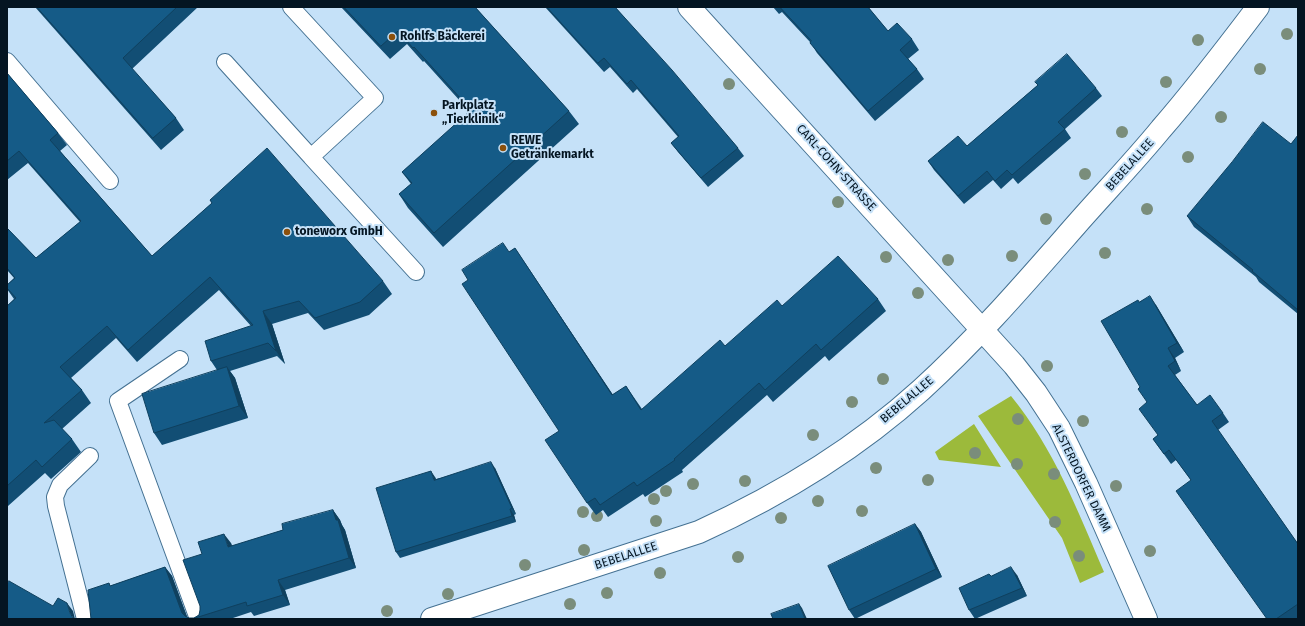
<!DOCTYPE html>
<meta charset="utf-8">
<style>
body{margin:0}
#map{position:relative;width:1305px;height:626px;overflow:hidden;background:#c5e1f8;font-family:"Fira Sans",sans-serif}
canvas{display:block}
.frame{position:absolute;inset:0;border:8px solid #041522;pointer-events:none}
</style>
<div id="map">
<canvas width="1305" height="626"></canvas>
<div class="frame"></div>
</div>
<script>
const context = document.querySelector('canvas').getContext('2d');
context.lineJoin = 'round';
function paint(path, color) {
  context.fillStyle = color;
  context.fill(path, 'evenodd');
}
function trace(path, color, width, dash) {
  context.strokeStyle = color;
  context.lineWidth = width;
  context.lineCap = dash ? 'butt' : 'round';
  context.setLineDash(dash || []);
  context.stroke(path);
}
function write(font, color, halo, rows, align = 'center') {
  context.font = font + ' "Fira Sans",sans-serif';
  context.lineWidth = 4;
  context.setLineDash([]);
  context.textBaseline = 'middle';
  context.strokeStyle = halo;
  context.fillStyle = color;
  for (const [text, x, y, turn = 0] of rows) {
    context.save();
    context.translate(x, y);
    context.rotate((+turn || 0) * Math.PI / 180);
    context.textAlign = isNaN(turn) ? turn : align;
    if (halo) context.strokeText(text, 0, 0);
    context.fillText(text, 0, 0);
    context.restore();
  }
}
paint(new Path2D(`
 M1011,396C1053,447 1078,511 1104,572L1080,583L1062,538L978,416Z
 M974,424L1001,467L939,460L935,452Z`), '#9cba3b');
const lane = new Path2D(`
 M291,7L375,98L311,157L416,272
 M7,61L110,181
 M225,62L311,157
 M180,359L118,401L198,619
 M85,619L56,506L55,497L60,485L90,456`);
const secondary = new Path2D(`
 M689,7L1014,365L1036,393L1059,428L1086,483L1146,619
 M432,619L699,532C778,496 856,449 921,390C977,339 1026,282 1076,225C1104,193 1134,162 1161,129C1195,90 1227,48 1258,7`);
trace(lane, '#447192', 18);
trace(secondary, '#447192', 24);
trace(lane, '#fff', 16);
trace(secondary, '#fff', 22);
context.fillStyle = '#7a8d7b';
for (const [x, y] of [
 [1287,34],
 [1198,40],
 [1260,69],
 [1166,82],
 [729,84],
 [1221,117],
 [1122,132],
 [1188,157],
 [1085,174],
 [838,202],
 [1147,209],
 [1046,219],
 [1105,253],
 [1012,256],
 [886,257],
 [948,260],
 [918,293],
 [1047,366],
 [883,379],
 [852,402],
 [1018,419],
 [1083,421],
 [813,435],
 [975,453],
 [1017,464],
 [876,468],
 [1054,474],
 [928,480],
 [745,481],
 [693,484],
 [1116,486],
 [666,491],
 [654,499],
 [818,501],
 [862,511],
 [583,512],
 [597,516],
 [781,518],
 [656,521],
 [1055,522],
 [584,550],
 [1150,551],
 [1079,556],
 [738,557],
 [525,565],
 [660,573],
 [607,593],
 [448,594],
 [570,604],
 [387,611]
]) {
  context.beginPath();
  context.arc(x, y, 6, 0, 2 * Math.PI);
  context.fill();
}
paint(new Path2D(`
 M35,7H198L132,69L176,118L184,130L161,150Z
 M341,7H475L569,111L579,124L443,247L408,208L399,194L411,184L402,172L470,112L424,61L423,62L407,44L390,59Z
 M545,7H615L738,148L744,156L708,187L678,152L671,143L678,137L637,89L633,93L610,67L604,72Z
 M773,7H868L888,31L912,39L919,50L908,59L917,69L924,79L875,121L817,53L810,42L782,12L779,14Z
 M7,73L58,133L67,145L60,151L152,256L212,203L210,200L383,281L392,294L369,315L324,330L308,313L272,324L285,364L277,356L230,371L235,378L248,418L162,445L154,433L217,370L211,361L251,326L219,290L137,362L116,338L71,378L82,390L91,403L62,429L72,439L81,452L51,479L45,473L8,506L7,504V306L14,299L7,289V285L14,278L7,270V228L36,258L80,222L28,163L7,180Z
 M1035,82L1096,88L1102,96L1065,129L1071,138L1018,184L1013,178L1001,189L993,180L964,204L934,170L928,161L967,146L1038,85Z
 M1298,135V314L1259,282L1256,277L1194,227L1187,216L1291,144Z
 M515,248L613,395L626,386L642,409L725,346L782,306L878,299L886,311L829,361L825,356L773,402L767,395L682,470L683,472L645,497L643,494L608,517L603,510L596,515L587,503L559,431L509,252Z
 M1139,302L1156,305L1184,352L1175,358L1181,371L1175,375L1197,405L1223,413L1229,422L1218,430L1298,544V618L1297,619H1267L1191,480L1176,460L1171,464L1153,439L1158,435L1147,403Z
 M495,468L516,514L514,515L516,522L400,558L396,552L435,477L436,479Z
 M333,510L340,520L342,525L345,530L356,568L285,590L290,605L254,616L251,612L230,619H91L109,583L110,586L165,567L172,576L187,617L189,618H194L199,615L231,543L232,546L283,530Z
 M915,524L921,532L942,577L855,619L849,610Z
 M989,574L991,576L1017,575L1027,596L975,619L969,610Z`), '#124e74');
paint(new Path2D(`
 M515,248L621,407L612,395Z
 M1150,296L1156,305L1184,352L1177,343Z
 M263,311L272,324L285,364L276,351Z
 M1168,348L1175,358L1181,371L1175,361Z
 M227,367L235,378L248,418L239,406Z
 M491,462L495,468L516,514L512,508Z
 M431,471L435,477L438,486L434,480Z
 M510,509L514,515L516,522L512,516Z
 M333,510L340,520L342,525L345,530L356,568L349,558Z
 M915,524L921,532L942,577L936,569Z
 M224,534L231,543L235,557L228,547Z
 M165,567L172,576L188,619H187L182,613Z
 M1011,567L1017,575L1027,596L1022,588Z
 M278,580L285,590L290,605L283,595Z
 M67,603L73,611L75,619H74L70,613Z
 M799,604L802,608L807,619H805Z`), '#0f405e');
const building = new Path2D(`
 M37,7H177L123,58L176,118L153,138Z
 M344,7H475L569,111L434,233L399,194L412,183L402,172L471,110L414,47L413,48L398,31L381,46Z
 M547,7H615L672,70L738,148L701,178L671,143L679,136L631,80L627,84L604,58L598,63Z
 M780,7H868L888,31L897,23L912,39L900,50L917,69L868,111L810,43L811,41Z
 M1067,54L1096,88L1058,122L1065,129L1012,175L1007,170L995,181L987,171L958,196L928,161L958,136L967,146L1038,85L1035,82Z
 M7,73L58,133L50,140L152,256L212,203L210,200L267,148L383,281L360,302L315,318L299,301L263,311L276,351L268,343L211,361L205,341L253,325L210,277L128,350L107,326L60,367L82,390L44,423L54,420L72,439L42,467L36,460L7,486V306L16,298L7,288V285L15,278L7,268V228L36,258L81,221L19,151L7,161Z
 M1263,122L1291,144L1298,135V310L1252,271L1253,270L1187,216L1232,162Z
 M503,243L509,252L515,248L612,395L626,386L641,410L720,340L725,346L777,300L782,306L838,256L878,299L821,350L816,344L765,390L759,383L674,459L675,460L637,486L634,482L600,505L595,498L587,503L545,440L559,431L462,284L468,280L462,270Z
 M1150,296L1177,343L1168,348L1175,361L1168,366L1197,405L1210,395L1223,413L1212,421L1298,544V604L1276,619H1267L1176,491L1191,480L1169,450L1164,454L1153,439L1158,435L1139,409L1147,402L1138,389L1140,387L1101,321L1138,300L1139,302Z
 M227,367L239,406L154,433L142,394Z
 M491,462L512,508L510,509L512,516L396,552L376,488L431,471L434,480Z
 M333,510L336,520H338L349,558L278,580L283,595L247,606L246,602L192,619H91L88,590L109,583L110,586L165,567L182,613L185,616L189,618H194L199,615L200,610V606L183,560L202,554L198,542L224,534L228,547L283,530L282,524Z
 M915,524L936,569L849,610L828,566Z
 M1011,567L1022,588L969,610L959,588L989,574L991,576Z
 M9,581L53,606L58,598L67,603L70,613L73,618L75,619H7V584Z
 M799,604L805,619H773L771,614Z`);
paint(building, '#155b87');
trace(building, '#0f405e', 1);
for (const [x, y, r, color] of [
 [392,37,4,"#8b500c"],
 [434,113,4,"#8b500c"],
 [503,148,4,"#8b500c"],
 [287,232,4,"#8b500c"]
]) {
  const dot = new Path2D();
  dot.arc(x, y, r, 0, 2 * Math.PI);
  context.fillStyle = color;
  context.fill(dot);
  trace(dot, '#c5e1f8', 1.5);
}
write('bold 12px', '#041522', '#c5e1f8', [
 ["Rohlfs Bäckerei",400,37],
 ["Parkplatz",442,106],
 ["„Tierklinik“",442,120],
 ["REWE",511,141],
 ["Getränkemarkt",511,155],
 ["toneworx GmbH",295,232]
], 'left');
write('12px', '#041522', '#c5e1f8', [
 ["BEBELALLEE",1130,165,-48],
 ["CARL-COHN-STRASSE",836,168,48],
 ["BEBELALLEE",907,400,-40],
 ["ALSTERDORFER DAMM",1081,478,64],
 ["BEBELALLEE",626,556,-18]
]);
</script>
